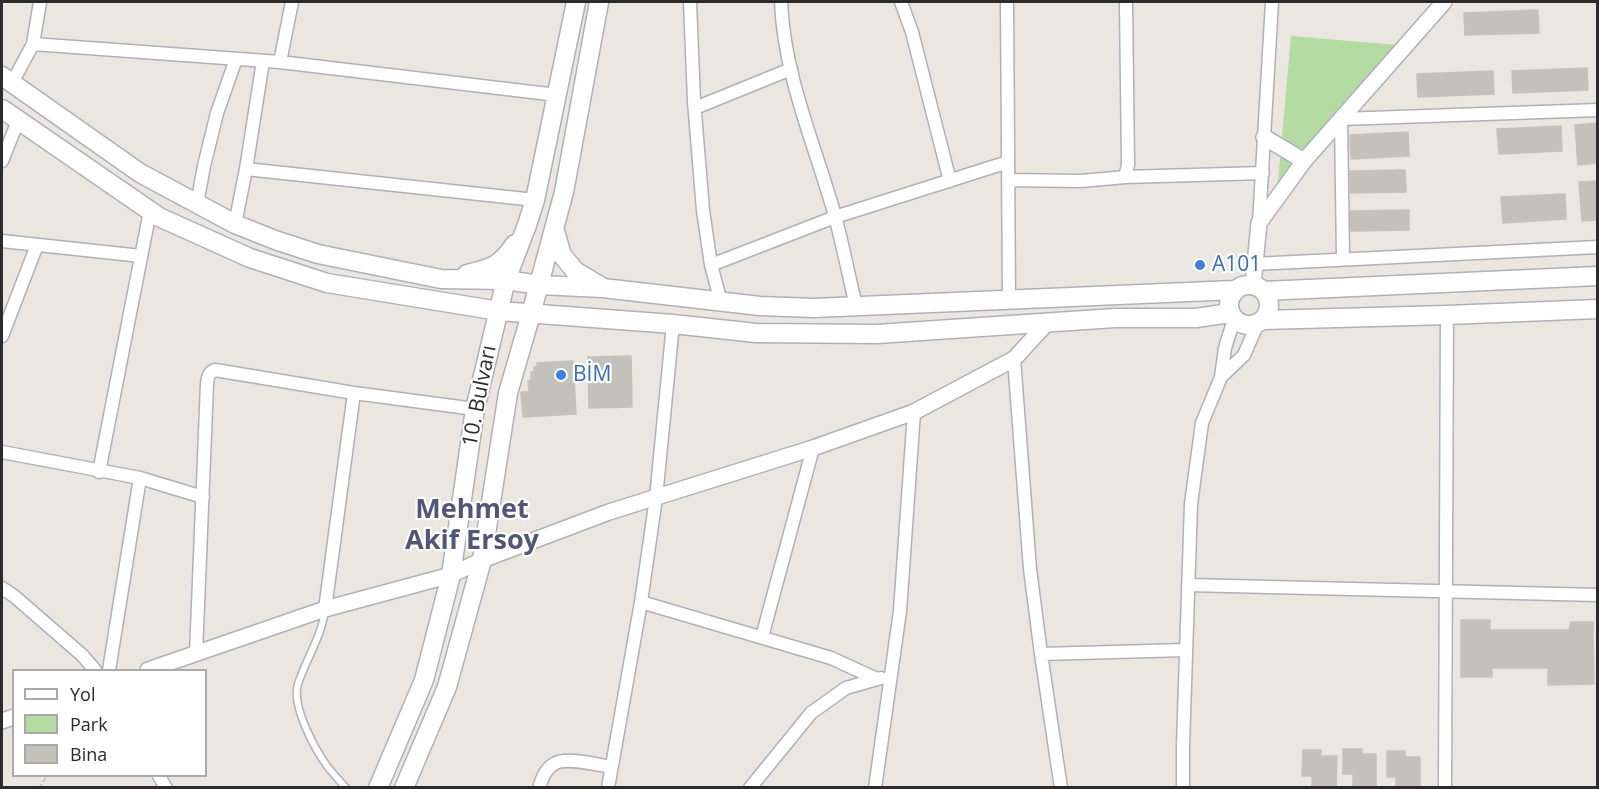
<!DOCTYPE html>
<meta charset="utf-8">
<style>
body{margin:0}
#map{position:relative;width:1599px;height:789px;overflow:hidden;background:#ebe6df;font-family:"Open Sans",sans-serif}
canvas{display:block}
.frame{position:absolute;inset:0;border:3px solid #2b2b2b;pointer-events:none}
.legend{position:absolute;left:12px;top:669px;width:195px;height:108px;box-sizing:border-box;background:#fff;border:2px solid #aaa;margin:0;padding:8px 10px;list-style:none;font-size:18px;color:#2b2b2b}
.legend li{display:flex;align-items:center;gap:12px;height:30px}
.legend b{width:30px;border:2px solid #aaa}
</style>
<div id="map">
<canvas width="1599" height="789"></canvas>
<div class="frame"></div>
<ul class="legend">
<li><b style="height:8px;background:#fff"></b>Yol</li>
<li><b style="height:16px;background:#b3dba2"></b>Park</li>
<li><b style="height:16px;background:#c4c0ba"></b>Bina</li>
</ul>
</div>
<script>
const context = document.querySelector('canvas').getContext('2d');
context.lineJoin = 'round';
function paint(path, color) {
  context.fillStyle = color;
  context.fill(path, 'evenodd');
}
function trace(path, color, width, dash) {
  context.strokeStyle = color;
  context.lineWidth = width;
  context.lineCap = dash ? 'butt' : 'round';
  context.setLineDash(dash || []);
  context.stroke(path);
}
function write(font, color, halo, rows, align = 'center') {
  context.font = font + ' "Open Sans",sans-serif';
  context.lineWidth = 4.5;
  context.setLineDash([]);
  context.textBaseline = 'middle';
  context.strokeStyle = halo;
  context.fillStyle = color;
  for (const [text, x, y, turn = 0] of rows) {
    context.save();
    context.translate(x, y);
    context.rotate((+turn || 0) * Math.PI / 180);
    context.textAlign = isNaN(turn) ? turn : align;
    if (halo) context.strokeText(text, 0, 0);
    context.fillText(text, 0, 0);
    context.restore();
  }
}
paint(new Path2D(`
 M1291,36L1397,45L1277,193Z`), '#b3dba2');
const building = new Path2D(`
 M1538,10L1539,33L1465,35L1464,13Z
 M1587,68L1588,90L1513,93L1512,71Z
 M1493,71L1494,94L1418,97L1417,74Z
 M1598,123V163L1578,165L1575,125Z
 M1561,126L1562,151L1499,154L1497,129Z
 M1408,132L1409,156L1351,159L1350,135Z
 M1405,170L1406,192L1351,193L1350,171Z
 M1598,181V220L1582,221L1579,182Z
 M1565,194L1566,219L1503,223L1501,197Z
 M1409,210V230L1351,231L1350,211Z
 M631,356L632,407L589,408L588,357Z
 M573,361L576,414L523,417L521,392H529L528,381H531V372H534V367H537V363Z
 M1461,620H1490V630H1569L1571,622H1593L1594,684L1548,685V668H1492V677H1461Z
 M1343,749H1362V754H1376V788H1353V774H1343Z
 M1303,750H1321V756H1337L1336,788H1312V776H1302Z
 M1387,751H1405V757H1420V788H1396V777H1387Z`);
paint(building, '#c4c0ba');
trace(building, '#c6c2b9', 1.5);
const service = new Path2D(`
 M325,610C322,636 306,659 298,684C291,706 315,749 327,766C333,774 340,781 346,788`);
const minor = new Path2D(`
 M690,2L694,101L703,210L711,265L721,302
 M781,2C784,76 815,145 835,216C843,246 849,277 856,306
 M901,2L912,32L950,181
 M1007,2L1009,299
 M33,44L280,62L557,95
 M280,62L292,2
 M12,83L33,44L40,2
 M695,108L791,69
 M2,161L18,121
 M246,169L535,200
 M1125,177L1263,173
 M1008,180L1081,181L1125,177L1128,165L1126,2
 M197,204L204,166L217,113L236,59
 M1259,223L1272,2
 M235,224L246,169L263,61
 M2,241L141,256
 M1343,258L1341,119L1598,110
 M1254,264L1598,247
 M711,265L835,217L1008,162
 M2,336L37,245
 M1014,359L1030,569L1041,654L1061,788
 M1221,377L1244,355L1258,323
 M2,452L140,478L203,497
 M99,472L150,211
 M1188,585L1598,595
 M2,588L14,596L82,655L95,670
 M641,602L831,658L877,679
 M325,609L354,393
 M762,637L813,448
 M196,654L207,384C208,377 208,373 215,370L354,393L475,409
 M1041,654L1186,650
 M109,670L140,478
 M159,776L166,788
 M539,788C542,779 545,769 554,764C566,756 597,765 611,767
 M608,788L641,602L656,498L673,324
 M750,788L811,713L846,688L881,678
 M875,788L900,611L914,412
 M1183,788V745L1191,504L1202,423L1221,377L1225,348L1234,319
 M1445,788L1447,315`);
const tertiary = new Path2D(`
 M1264,137L1304,161
 M1253,285L1259,223L1304,161L1444,2
 M148,670L325,609L451,575L482,560L609,512L813,448L914,412L1014,359L1047,323
 M2,721L14,717`);
const secondary = new Path2D(`
 M2,76L140,173L235,224L275,240L318,254L441,279L506,280L539,285L603,288L760,306L814,308L1235,290
 M2,109L159,217L250,258L327,283L499,311L673,324L756,333L877,334L1115,318H1196L1230,313
 M554,228L562,255L575,271L602,287
 M467,274C492,268 500,266 515,244
 M1229 305a20 20 0 1 1 40 0a20 20 0 1 1-40 0Z
 M1264,291L1598,276
 M1263,320L1447,315L1598,309
 M378,788L424,680L451,575L475,409L506,280L527,225L535,200L576,2
 M404,788L447,687L482,560L508,393L531,314L564,192L599,2`);
trace(service, '#afb0ba', 9);
trace(minor, '#afb0ba', 15);
trace(tertiary, '#afb0ba', 18);
trace(secondary, '#afb0ba', 21);
trace(new Path2D(`
 M39,788L47,776`), '#c4c4c4', 2, [4.5, 3]);
trace(service, '#fff', 6);
trace(minor, '#fff', 12);
trace(tertiary, '#fff', 15);
trace(secondary, '#fff', 18);
for (const [x, y, r, color] of [
 [1200,265,6,"#3f7fe0"],
 [561,375,6,"#3f7fe0"]
]) {
  const dot = new Path2D();
  dot.arc(x, y, r, 0, 2 * Math.PI);
  context.fillStyle = color;
  context.fill(dot);
  trace(dot, '#fff', 2);
}
write('21px', '#366cbe', '#fff', [
 ["A101",1212,265],
 ["BİM",573,375]
], 'left');
write('21px', '#2b2b2b', '#fff', [
 ["10. Bulvarı",480,396,-79]
]);
write('bold 27px', '#515676', '#fff', [
 ["Mehmet",472,510],
 ["Akif Ersoy",472,541]
]);
</script>
